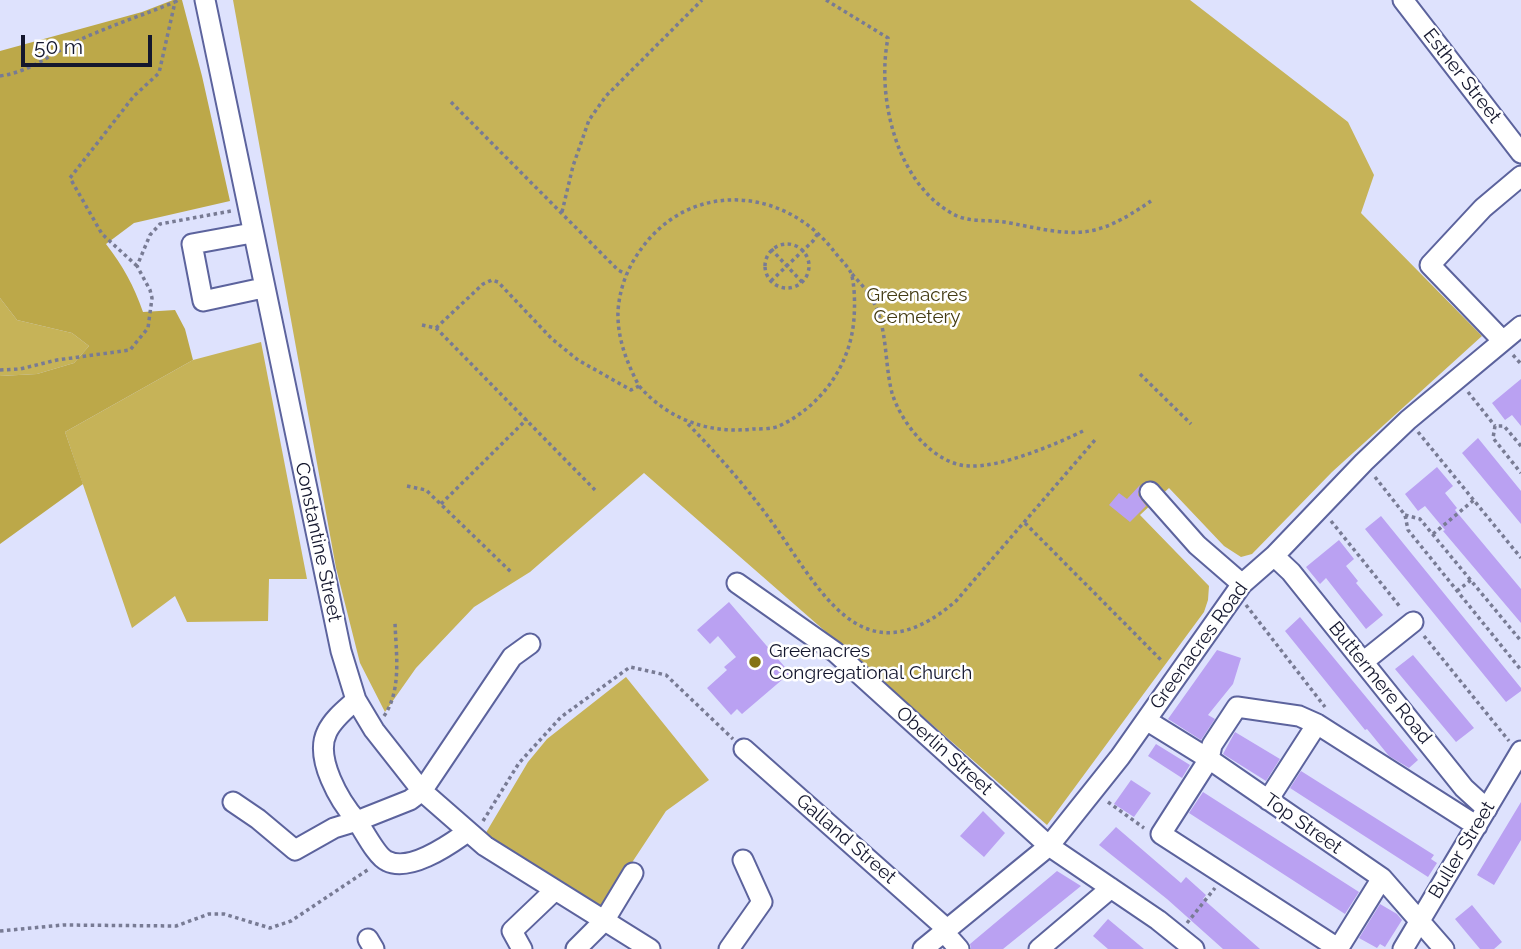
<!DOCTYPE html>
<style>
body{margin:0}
#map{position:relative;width:1521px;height:949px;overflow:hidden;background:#dee2fd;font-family:Raleway,sans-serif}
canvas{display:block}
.scale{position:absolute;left:21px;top:35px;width:131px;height:32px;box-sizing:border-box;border:4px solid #14172e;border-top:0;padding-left:9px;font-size:21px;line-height:24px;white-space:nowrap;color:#14172e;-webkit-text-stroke:5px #fff;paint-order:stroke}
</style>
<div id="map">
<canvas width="1521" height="949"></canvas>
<div class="scale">50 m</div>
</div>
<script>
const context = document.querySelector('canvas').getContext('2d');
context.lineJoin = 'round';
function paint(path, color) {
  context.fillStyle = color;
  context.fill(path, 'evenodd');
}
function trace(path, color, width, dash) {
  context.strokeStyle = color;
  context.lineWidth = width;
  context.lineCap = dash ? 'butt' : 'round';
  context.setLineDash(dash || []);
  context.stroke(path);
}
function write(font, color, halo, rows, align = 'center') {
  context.font = font + ' Raleway,sans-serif';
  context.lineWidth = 5;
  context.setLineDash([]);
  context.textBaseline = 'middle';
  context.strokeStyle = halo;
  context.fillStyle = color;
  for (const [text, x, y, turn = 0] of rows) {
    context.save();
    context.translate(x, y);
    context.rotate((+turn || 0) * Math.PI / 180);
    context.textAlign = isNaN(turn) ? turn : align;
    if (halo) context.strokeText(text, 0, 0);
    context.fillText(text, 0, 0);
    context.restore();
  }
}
paint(new Path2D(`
 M233,0H1190L1348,122L1374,175L1361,213L1482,336L1332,472L1252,554L1241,557L1224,546L1169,488L1140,515L1209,586L1208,600L1204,612L1047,825L644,473L530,572L474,607L416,668L385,712L360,663L336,568Z
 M0,298L17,320L72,333L89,346L74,363L37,374L0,376Z
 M261,342L307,579H269L268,621L187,622L175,596L132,628L65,432L193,360Z
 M626,677L709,780L666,811L602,908L484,836L528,762L547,739Z`), '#c6b358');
paint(new Path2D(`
 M173,0H182L202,76L230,201L134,223L106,244C123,266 134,286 143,312L175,310L185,329L193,360L65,432L83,484L0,544V376L37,374L74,363L89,346L72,333L17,320L0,298V51L142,12Z`), '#bca849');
paint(new Path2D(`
 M1521,379V426L1512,415L1505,420L1492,403Z
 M1478,438L1521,491V524L1462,453Z
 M1437,467L1453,486L1445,493L1457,508L1455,510L1521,589V623L1443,531L1445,530L1425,506L1418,511L1405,494Z
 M1140,485L1138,495L1146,506L1130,522L1109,505L1119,493L1127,499Z
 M1381,516L1521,688V691L1506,702L1365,529Z
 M1339,540L1354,559L1346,566L1358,581L1356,583L1383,615L1366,629L1326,578L1320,584L1306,567Z
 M729,602L790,673L742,714L737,709L731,715L707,688L727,670L724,667L736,657L718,636L710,644L697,630Z
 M1300,617L1418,760L1409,768L1389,756L1367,729L1365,730L1285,631Z
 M1217,650L1241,658L1233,684L1208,715L1215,719L1201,740L1168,719Z
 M1413,655L1474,728L1456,742L1395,669Z
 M1235,732L1280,759L1266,781L1223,754Z
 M1156,744L1190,765L1182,778L1148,756Z
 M1301,771L1434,855L1431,859L1437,863L1428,877L1290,788Z
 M1131,780L1151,793L1134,817L1114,804Z
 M1203,792L1359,892L1345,914L1189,813Z
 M1521,802V840L1494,885L1477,875Z
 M983,811L1005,833L984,857L960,836Z
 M1116,827L1181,883L1186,877L1206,895L1203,899L1260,949H1223L1167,899L1099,845Z
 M1057,871L1081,886L1003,949H971L970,944Z
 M1380,904L1397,914L1402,920L1385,947L1380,944L1377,948L1359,938Z
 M1472,905L1502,942L1494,949H1480L1455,919Z
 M1108,919L1144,949H1108L1093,936Z`), '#baa1f2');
const minor = new Path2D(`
 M205,0L341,651L356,700L374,730L422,791L485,846L650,949
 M1403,0L1521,153
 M252,233L192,244L203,301L263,288
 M1502,340L1430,265L1483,208L1521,176
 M1150,492L1197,545L1242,584
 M1274,556L1291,572L1464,788L1487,809
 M737,583L835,652L1049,846L1158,920L1194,949
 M1363,662L1413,622
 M356,700C346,709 333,719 327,732C314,758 340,802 357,821L410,800L422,791L512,657L530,644
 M1146,720L1209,759L1382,878L1444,949
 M744,749L948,930
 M1268,800L1317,724
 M233,802L258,819L295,850L334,828L357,821C364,831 377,857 387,861C409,872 446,847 463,835
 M944,932L959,949
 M368,939L374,949
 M522,949L512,931L555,890
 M576,949L604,921L633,873
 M729,949L762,902L743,860
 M923,949L1049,846L1120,757L1242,584L1274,556L1364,462L1408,420L1521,326
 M1039,949L1111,888
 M1338,949L1382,878
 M1339,949L1161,834L1209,759L1212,745L1237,707L1299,716L1317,724L1477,826
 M1403,949L1521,751`);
trace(minor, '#5c639d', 23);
trace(new Path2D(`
 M826,0L888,38C876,98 897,187 957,216C974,223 992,219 1010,223C1076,236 1093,241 1151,201
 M0,76C33,71 50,54 79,40C110,26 143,15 175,2
 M451,102L618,270L626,274
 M562,212L573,166L589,120L606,96L702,0
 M765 266a22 22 0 1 1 44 0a22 22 0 1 1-44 0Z
 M771,249L802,282
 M137,266L102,234L70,178L134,96L159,73L175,2L178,0
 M852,274C859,282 867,290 872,299C888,327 884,362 892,393C901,423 934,465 969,466C1000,468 1057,444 1085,430
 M771,281L813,241L818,233
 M422,325L436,328L595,490
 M436,328L483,284L492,280L498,282L552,339L578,360L631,390L639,386C627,363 617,338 618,311C620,283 631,260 649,239C701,180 787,191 833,250C838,257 846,264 850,271C855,280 855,307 854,318C851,364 822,406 779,426C772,429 761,429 753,429C709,434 669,420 639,386
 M1513,355L1521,364
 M0,370L20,369L57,360L130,350L148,328L152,298L150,290L137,266L150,235L160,224L231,211
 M1140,374L1191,424
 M1468,392L1495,426
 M688,424C716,453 742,482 766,514C818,583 858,685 956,601L1095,440
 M1418,432L1521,558
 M1521,446L1504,426H1495L1493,438L1521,473
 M1375,477L1405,515L1408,530L1521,670
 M407,486L426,490L511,572
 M441,504L527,419
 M1405,515L1420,519L1521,641
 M1331,521L1401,608
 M1025,523L1163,662
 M1433,534L1474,500
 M1457,591L1471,580
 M1246,605L1325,707
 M1424,636L1509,741
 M384,716C402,690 396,653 395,623
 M1108,802L1144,828
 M483,821L519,763L561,717L630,667L666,675L733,739
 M1187,923L1215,888
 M0,931L63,925L176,926L209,914H224L270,928L291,921L369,869`), '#787b94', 3.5, [3.5, 3.5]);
trace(minor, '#fff', 19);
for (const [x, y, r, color] of [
 [755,662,7,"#857315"]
]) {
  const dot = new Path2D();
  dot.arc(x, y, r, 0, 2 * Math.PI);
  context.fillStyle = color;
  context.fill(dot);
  trace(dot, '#fff', 2.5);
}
write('19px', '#14172e', '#fff', [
 ["Esther Street",1462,76,52],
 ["Constantine Street",318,542,78],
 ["Greenacres Road",1199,646,-54],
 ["Buttermere Road",1380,683,51],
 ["Oberlin Street",944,751,42],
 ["Top Street",1303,824,35],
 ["Galland Street",846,839,41],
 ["Buller Street",1462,850,-59]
]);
write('19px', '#443c14', '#fff', [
 ["Greenacres",917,295],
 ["Cemetery",917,317]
]);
write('19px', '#14172e', '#fff', [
 ["Greenacres",769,651],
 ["Congregational Church",769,673]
], 'left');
</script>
